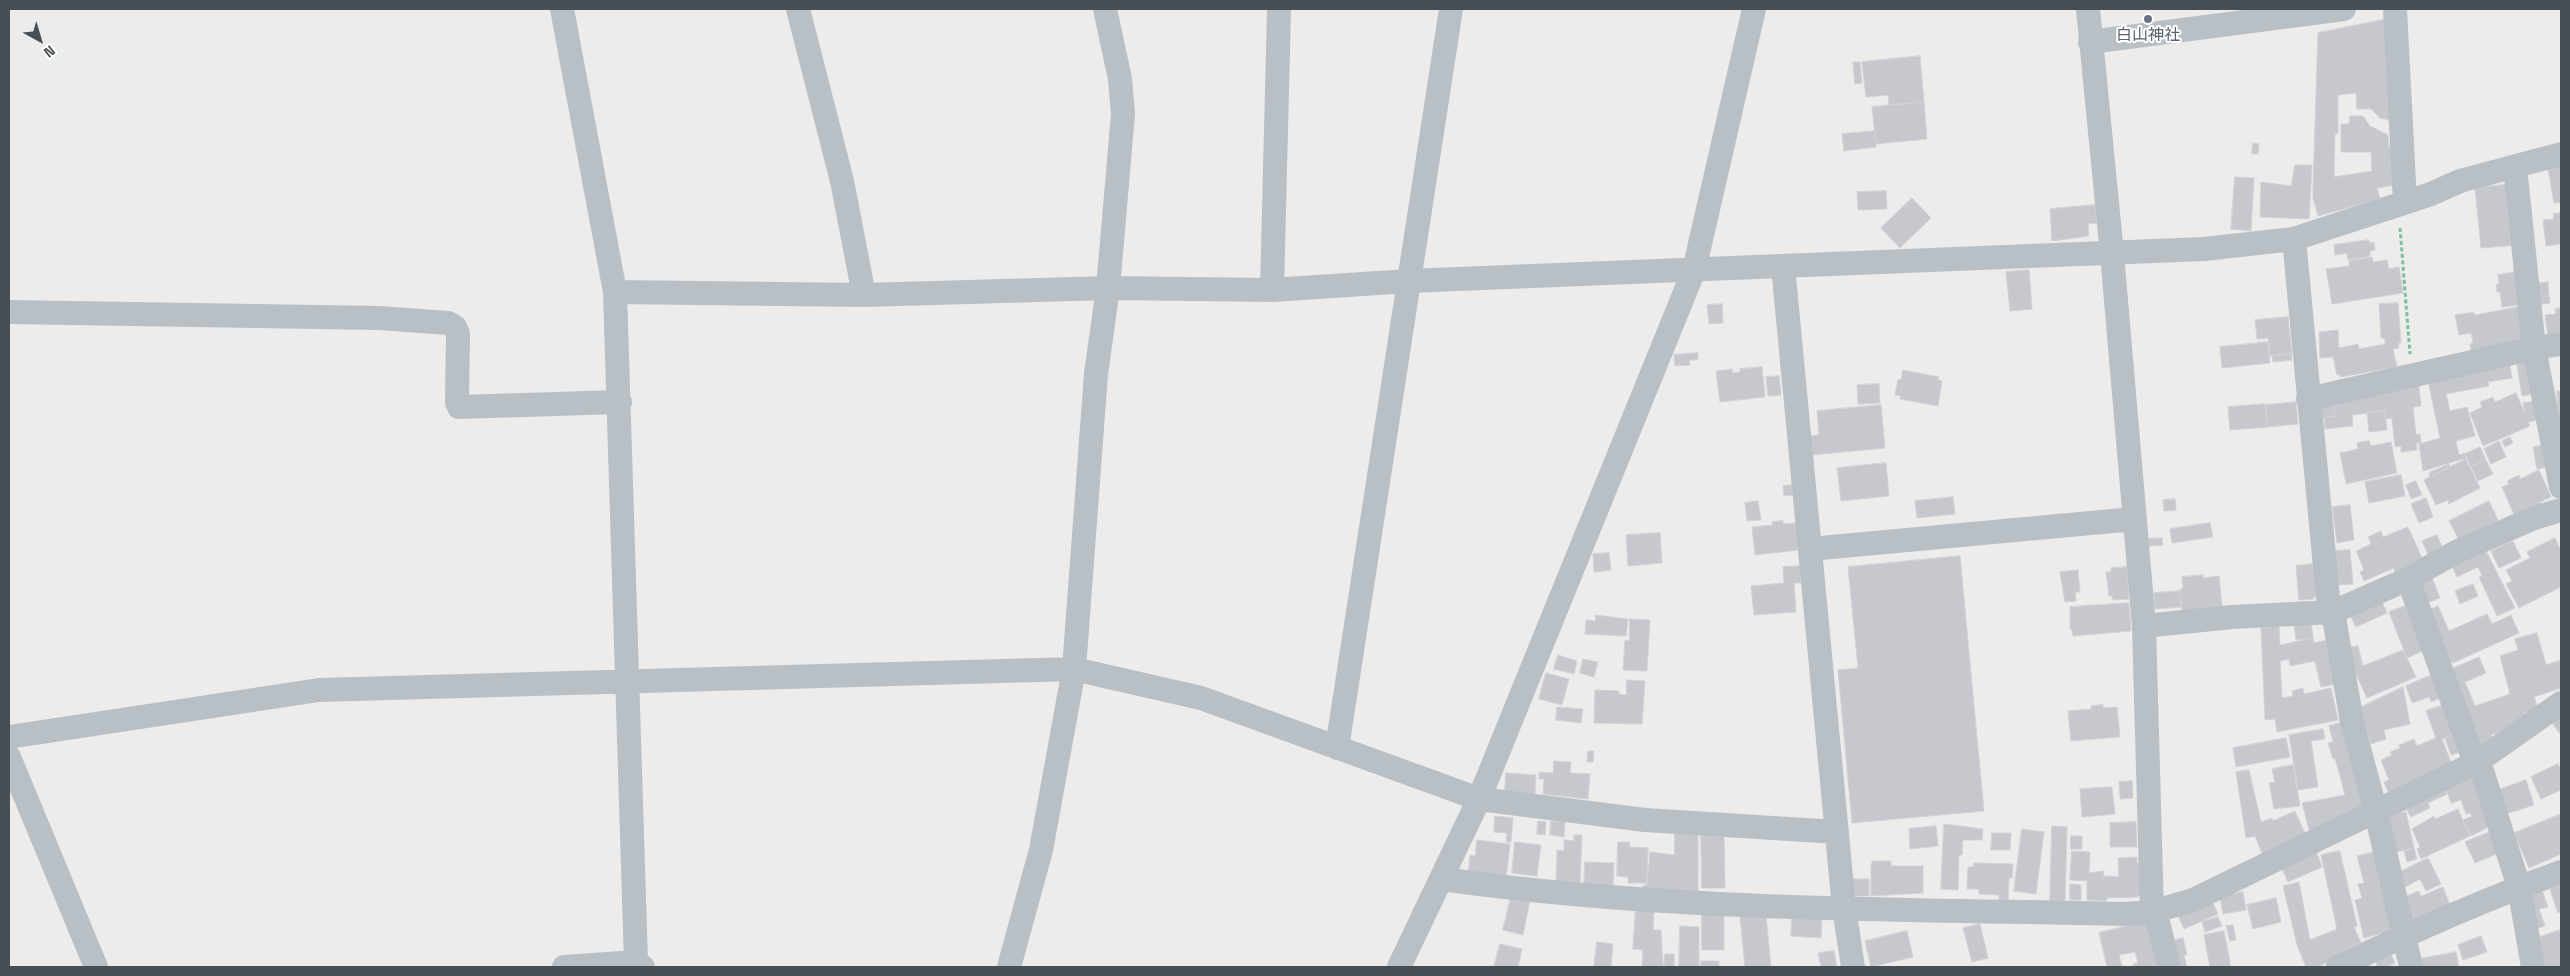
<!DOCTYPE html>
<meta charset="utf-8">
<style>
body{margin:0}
#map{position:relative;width:2570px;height:976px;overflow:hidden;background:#eeebeb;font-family:"Space Grotesk",sans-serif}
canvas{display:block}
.frame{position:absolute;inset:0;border:10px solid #464e56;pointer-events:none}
.north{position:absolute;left:15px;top:15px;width:50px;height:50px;-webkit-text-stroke:4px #fff;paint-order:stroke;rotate:141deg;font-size:14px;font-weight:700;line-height:20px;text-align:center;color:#464e56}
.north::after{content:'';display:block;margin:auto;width:18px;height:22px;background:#464e56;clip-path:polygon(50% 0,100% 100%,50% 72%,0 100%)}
</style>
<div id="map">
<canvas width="2570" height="976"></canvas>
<div class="frame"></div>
<div class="north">N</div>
</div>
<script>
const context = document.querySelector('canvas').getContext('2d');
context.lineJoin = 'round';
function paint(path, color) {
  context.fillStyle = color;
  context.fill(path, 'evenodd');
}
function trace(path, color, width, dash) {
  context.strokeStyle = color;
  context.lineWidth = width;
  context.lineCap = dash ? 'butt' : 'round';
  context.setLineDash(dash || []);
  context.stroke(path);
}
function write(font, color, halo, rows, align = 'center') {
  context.font = font + ' "Space Grotesk","Noto Sans JP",sans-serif';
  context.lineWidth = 4;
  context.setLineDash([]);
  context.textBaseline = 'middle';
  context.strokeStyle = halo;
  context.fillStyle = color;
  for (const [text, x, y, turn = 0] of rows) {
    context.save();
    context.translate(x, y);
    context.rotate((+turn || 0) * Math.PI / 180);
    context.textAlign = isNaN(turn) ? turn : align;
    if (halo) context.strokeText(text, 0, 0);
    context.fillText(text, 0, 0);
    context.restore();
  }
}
const building = new Path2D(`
 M2387,19L2393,121L2380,118L2371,109H2357L2356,93L2338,95V134L2335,133L2334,177L2372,171L2371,152H2341V124H2349L2350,116H2363L2370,126L2388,135L2389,147L2392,146L2395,185L2377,188L2380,199L2318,216L2313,198V185L2318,33Z
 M1920,56L1924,102L1889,105L1888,95L1866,97L1862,62Z
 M1853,62H1860L1862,83L1855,84Z
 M1924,102L1927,139L1876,144L1872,107Z
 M1875,131L1876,147L1844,151L1842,134Z
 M2253,143L2259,144L2258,154H2252Z
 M2295,165H2312L2309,219L2260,217L2261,182L2291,186Z
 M2561,165V202L2554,203L2548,169Z
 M2235,177L2254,178L2251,231L2231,229Z
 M2512,184L2519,245L2481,248L2475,188Z
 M1886,191L1887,209L1858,210L1857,192Z
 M1912,198L1931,218L1900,248L1881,228Z
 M2095,205L2097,223L2088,224L2089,236L2052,241L2050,209Z
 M2561,213V244L2546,246L2543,220L2554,219L2553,214Z
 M2369,240V243L2374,242L2375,250L2370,251V256L2348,260L2347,253L2335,255L2334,245Z
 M2372,257L2373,262L2387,260L2389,269L2399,267L2403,293L2332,304L2326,269L2349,266V261Z
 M2029,270L2032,309L2010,311L2006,272Z
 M2521,271L2526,304L2502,307L2500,292H2497L2496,284H2499L2498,275Z
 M2548,282L2549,296L2536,297L2534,284Z
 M2549,296L2550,303L2537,305L2536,297Z
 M2398,303L2401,343H2398L2399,348L2393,349L2397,367L2340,377L2339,374L2337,375L2333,357L2320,358L2319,332L2338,330L2339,348L2358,344L2359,349L2385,344V338H2381L2379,304Z
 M1722,304L1723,323L1709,324L1707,305Z
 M2524,306L2530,342L2472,357L2470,344L2473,343L2471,333L2459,335L2455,315L2474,312V315Z
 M2561,308V342L2549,344L2545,315L2556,314L2555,309Z
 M2288,317L2292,354L2270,356L2268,338L2257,339L2255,320Z
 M2268,342L2270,363L2222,368L2220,347Z
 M1698,353V360H1689L1690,365L1675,366L1674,355Z
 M2291,354L2292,360L2273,362L2272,356Z
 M2534,356L2541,393L2522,396L2516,360Z
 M2509,360L2512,378L2488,382L2489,386L2446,394L2450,411L2467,407L2475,436L2456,441L2459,455L2465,453L2466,458L2423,471L2419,444L2440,438L2427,376Z
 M1762,367L1765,397L1720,402L1716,371L1732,369L1733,373L1740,372V369Z
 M1903,370L1939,377L1938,380L1942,381L1938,406L1900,399L1901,396L1895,395L1898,379L1901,380Z
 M1779,376L1781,395L1768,396L1766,377Z
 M1879,384L1880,403L1858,404L1857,385Z
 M2419,385L2421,406L2413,407L2416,435L2420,434L2421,443H2416L2417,450L2401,452V446L2395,447L2392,418L2385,419V411L2352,415L2353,426L2325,429L2324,418L2335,416L2332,398Z
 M2557,391H2561V419H2559Z
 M2516,393L2525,414L2523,403L2543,399L2546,418L2528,422L2530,426L2483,446L2470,413L2482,407L2480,402L2493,397L2495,402Z
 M2331,396L2335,416L2322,418L2321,404Z
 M2296,402L2298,424L2268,427L2266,405Z
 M2265,404L2268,427L2230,430L2228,407Z
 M1881,405L1885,448L1812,455L1810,436L1819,435L1817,411Z
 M2385,411L2387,430L2369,432L2367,413Z
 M2510,437L2513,443L2505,447L2502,441Z
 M2369,441L2371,446L2391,442L2397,473L2346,484L2340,453L2358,449L2357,443Z
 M2499,441L2506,457L2491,464L2484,449Z
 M2547,445L2551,466L2537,469L2533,447Z
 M2480,447L2486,460L2471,467L2465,454Z
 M2466,459L2480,488L2449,504L2448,500L2436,505L2424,480Z
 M2486,460L2493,474L2478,481L2471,467Z
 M1886,463L1889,496L1841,501L1837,468Z
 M2449,464L2450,467L2430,477L2429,473Z
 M2539,470L2551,497L2540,502L2541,505L2515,517L2502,487L2509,484L2507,481L2519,475L2520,479Z
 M2401,475L2405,496L2369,503L2365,482Z
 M2416,481L2422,495L2411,499L2406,485Z
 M1793,485V495L1784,496L1783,486Z
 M1953,497L1955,514L1917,518L1915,501Z
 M2426,498L2433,517L2419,523L2411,504Z
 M2175,499L2176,510L2164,511L2163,500Z
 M1758,501L1761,520L1747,521L1745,503Z
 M2489,501L2498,520L2460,542L2449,521Z
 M2350,505L2354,540L2337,543L2332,507Z
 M1783,521V524L1797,523L1799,550L1755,555L1752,527L1773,525L1772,522Z
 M2210,523L2213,537L2172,543L2170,529Z
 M2408,527L2423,560L2395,572L2394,568L2364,581L2360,572L2364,570L2356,551L2371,544L2368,537L2381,531L2383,537Z
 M1660,533L1662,563L1628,566L1626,535Z
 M2437,535L2444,552L2430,559L2422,541Z
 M2162,538L2163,545L2149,546L2148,539Z
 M2555,538L2561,551V587L2519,608L2506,584L2512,581L2506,570L2530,558L2527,552Z
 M2513,541L2521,558L2499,568L2491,551Z
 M2484,547L2515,608L2497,616L2479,577L2482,576L2478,567L2457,577L2450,562Z
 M2350,550L2353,584L2337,585L2334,551Z
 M1609,553L1611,570L1594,572L1593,554Z
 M1960,556L1984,811L1852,823L1838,670L1858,668L1848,567Z
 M2314,564L2317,593L2313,599L2299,600L2296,566Z
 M1800,566L1801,583H1794L1796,612L1754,615L1751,586L1784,583L1783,567Z
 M2127,567L2129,599L2113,600L2112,596H2109L2106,572H2111V568Z
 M2078,570L2080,592H2075L2076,601L2065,602L2060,572Z
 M2203,575V578L2219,576L2222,606L2182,612L2180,589H2183L2182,577Z
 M2431,575L2440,598L2424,604L2415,581Z
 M2473,584L2478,596L2460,604L2455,591Z
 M2180,591L2181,607L2155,609L2154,593Z
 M2380,597L2387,613L2356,627L2348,611Z
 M2129,603L2131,631L2073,636L2072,629H2070V607Z
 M2405,606L2423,651L2407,658L2389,612Z
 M2438,606L2449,631L2487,614L2492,624L2511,615L2519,633L2453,663L2451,661L2444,664L2426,612Z
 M1596,615L1628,619L1626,636L1585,634L1586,620L1595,621Z
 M1630,619L1650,620L1647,671L1623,670L1625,640L1629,641Z
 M2311,622L2313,638L2296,640L2294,624Z
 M2279,626L2280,645L2313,638L2314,643L2332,639L2342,683L2321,687L2315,661L2290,666L2289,659L2280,661L2282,698L2293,696L2292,691L2303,688L2304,694L2331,688L2338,720L2277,732L2275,719L2265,720L2261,628Z
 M2537,633L2546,665L2561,660V688L2534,697L2538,709L2524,713L2526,720L2515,727L2491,735L2493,742L2475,747L2446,671L2479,657L2486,673L2465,682L2475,706L2510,694L2500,656L2518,650L2515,639Z
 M2358,646L2363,666L2403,650L2416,677L2367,698L2356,674H2351L2345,648Z
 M1558,655L1577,661L1574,674L1554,669Z
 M1583,659L1598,662L1594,677L1580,673Z
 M1546,673L1569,679L1562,705L1539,699Z
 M2436,673L2443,697L2431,702L2429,697L2412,703L2406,686Z
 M1627,680L1645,681L1642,724L1594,723L1595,690L1619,691V694L1626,695Z
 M2403,687L2410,724L2384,730L2386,739L2371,744L2359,708Z
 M2448,703L2458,733L2442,739L2452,765L2389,794L2384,782L2389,780L2381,760L2392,755L2390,752L2400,748L2399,745L2414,739L2417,746L2436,738L2426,711Z
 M2103,705V708L2117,707L2120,737L2071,741L2068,711L2092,709L2091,706Z
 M1557,707L1583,709L1581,723L1556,720Z
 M2561,709V731L2559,733L2549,718Z
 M2347,721L2368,809L2310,833L2302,803L2345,795L2335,758L2333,759L2328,743L2333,742L2329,726Z
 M2323,729L2325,739L2311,741L2318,787L2298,790L2289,735Z
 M2457,734L2463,751L2451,755L2445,738Z
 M2286,738L2290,757L2236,767L2233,748Z
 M1588,751H1594L1593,762H1587Z
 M1554,761L1571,762L1570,773L1590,774L1588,799L1543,794L1544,779H1539V772L1553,773Z
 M2558,764L2561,770V790L2541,799L2531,777Z
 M2293,765L2300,806L2274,809L2269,783L2275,782L2272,769Z
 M2249,770L2261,822L2272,818L2273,821L2295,811L2308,840L2265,860L2255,836L2246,838L2236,772Z
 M1506,773L1536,775L1535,795L1505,792Z
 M2477,775L2492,825L2471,836L2463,820L2472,816L2470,813L2466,814L2461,800L2451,803L2445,786Z
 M2526,780L2534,805L2506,814L2498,790Z
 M2132,781L2133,798L2120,799L2119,782Z
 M2112,787L2115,814L2082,817L2080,789Z
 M2444,787L2447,794L2428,803L2430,808L2411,817L2405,806Z
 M2458,809L2470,836L2421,859L2417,849L2420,847L2412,829L2434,816L2435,819Z
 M2406,812L2414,848L2392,853L2384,817Z
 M2561,814V854L2529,868L2514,833Z
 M1495,816L1513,818L1511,842H1506L1507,833L1494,832Z
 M1538,821L1546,822L1545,835L1537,834Z
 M1551,821L1565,822L1564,837L1550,835Z
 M2136,822L2137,847H2110V823Z
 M1944,824L1983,829L1982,840H1963L1962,855H1959L1958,890L1941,889Z
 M1936,826L1938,846L1910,849L1909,829Z
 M2052,826L2067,827L2065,903L2050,902Z
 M2022,829L2044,832L2036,894L2014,891Z
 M2492,831L2501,852L2475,863L2465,842Z
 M1675,833L1698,834V894L1643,891V885H1647L1650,852L1674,855Z
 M1992,833H2011L2010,850H1991Z
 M1574,835H1582L1580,885L1556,884L1557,850L1564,851V840L1574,841Z
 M1701,835H1724L1725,888H1702Z
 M2071,836H2082V849H2071Z
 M1477,840L1510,844L1506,879L1468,875L1470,855L1475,856Z
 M1515,842L1541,845L1537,876L1512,873Z
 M1618,842H1630L1629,847L1648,848L1647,883H1628V877L1617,876Z
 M2414,848L2417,859L2407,862L2404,851Z
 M2072,851L2090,852L2089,873L2104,871L2103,876L2119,877L2118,858L2137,857V863H2142L2143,870H2139L2141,894L2138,897L2107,898L2106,901L2087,900V881L2070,880Z
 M2316,851L2322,867L2288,882L2281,866Z
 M2340,851L2357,926L2354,927L2361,943L2351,947L2353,953L2316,967H2306L2297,945L2283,886L2299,882L2310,940L2337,929L2321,855Z
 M2375,852L2394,930L2364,938L2355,900L2362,898L2358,884L2364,883L2357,856Z
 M2428,858L2441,884L2426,891L2420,879L2405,887L2398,873Z
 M1873,861H1891V866H1923V893L1871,896V865Z
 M1585,862L1614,863L1613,888L1584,887Z
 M1974,863L2013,864L2012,878H2009L2008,903L1999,902V895L1979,894V889H1967L1968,867H1973Z
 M1853,879H1869V896H1853Z
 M2070,884L2081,885V900H2070Z
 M2561,885V915L2560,912L2558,913L2550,889Z
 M2443,887L2451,908L2414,924L2403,897L2419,891L2421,896Z
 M2542,890L2548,907L2539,909L2545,926L2535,929L2526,895Z
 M2243,892L2246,910L2223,914L2220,896Z
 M1511,896L1530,900L1523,935L1503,930Z
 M2276,898L2281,922L2253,929L2247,905Z
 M2211,899L2218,914L2184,929L2177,913Z
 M1636,908L1654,909L1653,930H1661L1663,967H1642L1643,950L1633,949Z
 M1702,912H1724V950H1702Z
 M1766,915L1771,967H1745L1740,917Z
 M1792,917L1822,918L1821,938L1791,936Z
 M2218,917L2222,926L2205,932L2202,922Z
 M2150,920L2162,967H2134L2133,964L2138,963L2135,952L2119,955L2122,967H2107L2099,933Z
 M1980,924L1988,958L1972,962L1963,928Z
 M2233,925L2236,940L2230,941L2226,926Z
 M1680,926L1699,927V967H1679Z
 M2560,930L2561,967H2539L2531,940Z
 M1907,931L1913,957L1871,967L1865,941Z
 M2224,931L2231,967H2210L2204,935Z
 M2481,936L2487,952L2463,960L2458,945Z
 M2183,938L2187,955H2184L2187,967H2172L2166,943Z
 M1597,942L1613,944L1611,967H1594Z
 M1500,944L1522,949L1518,967H1494Z
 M2389,950L2395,963L2386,967H2378L2373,957Z
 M1834,951L1837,967H1818L1821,966L1818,953Z
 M2456,952L2459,967H2422L2420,959Z
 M1665,954H1674V967H1664Z
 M1701,961H1719V967H1701Z`);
paint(building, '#c6c8ce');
trace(building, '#d0d2d6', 1);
trace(new Path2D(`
 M2400,228L2410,354`), '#7ac19e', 3, [4, 2.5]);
trace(new Path2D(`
 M562,9L615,292L636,962
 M798,9L842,181L864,295
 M2088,9L2112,254L2144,626L2152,912L2159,926L2169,967
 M2395,9L2405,202
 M2090,42L2344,9
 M2515,167L2534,348L2561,487
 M2294,239L2328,598L2333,612L2352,722L2376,812L2411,967
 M1783,266L1844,908L1853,967
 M1272,290L1279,9
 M615,292L864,295L1108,288L1272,290L1408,281L2204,249L2294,239L2431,194L2460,181L2561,154
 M9,312L379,318L448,323L455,327L458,334L457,402L459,407L620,402
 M2308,399L2534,348L2561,344
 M1810,549L2134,519
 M2408,579L2471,752L2483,774L2519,887L2533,967
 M2144,626L2232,617L2333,612L2408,579L2456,552L2534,518L2561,510
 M9,737L319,690L1074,669L1201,698L1479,799L1645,820L1837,832
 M1337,748L1451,9
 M9,757L96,967
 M1442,879C1667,911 1897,909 2125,914L2152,912L2193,900L2477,762L2561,703
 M564,967L636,962L643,967
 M1009,967L1041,850L1074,669L1096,374L1108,288L1123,114L1120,79L1105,9
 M1399,967L1479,799L1694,270L1754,9
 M2338,967C2411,932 2485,899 2561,872`), '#b8c0c6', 24);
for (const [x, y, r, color] of [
 [2148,19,5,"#6b7280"]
]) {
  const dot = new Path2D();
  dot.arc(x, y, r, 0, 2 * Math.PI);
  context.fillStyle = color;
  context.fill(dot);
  trace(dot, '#fff', 2);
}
write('16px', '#5b616d', '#fff', [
 ["白山神社",2148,36]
]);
</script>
